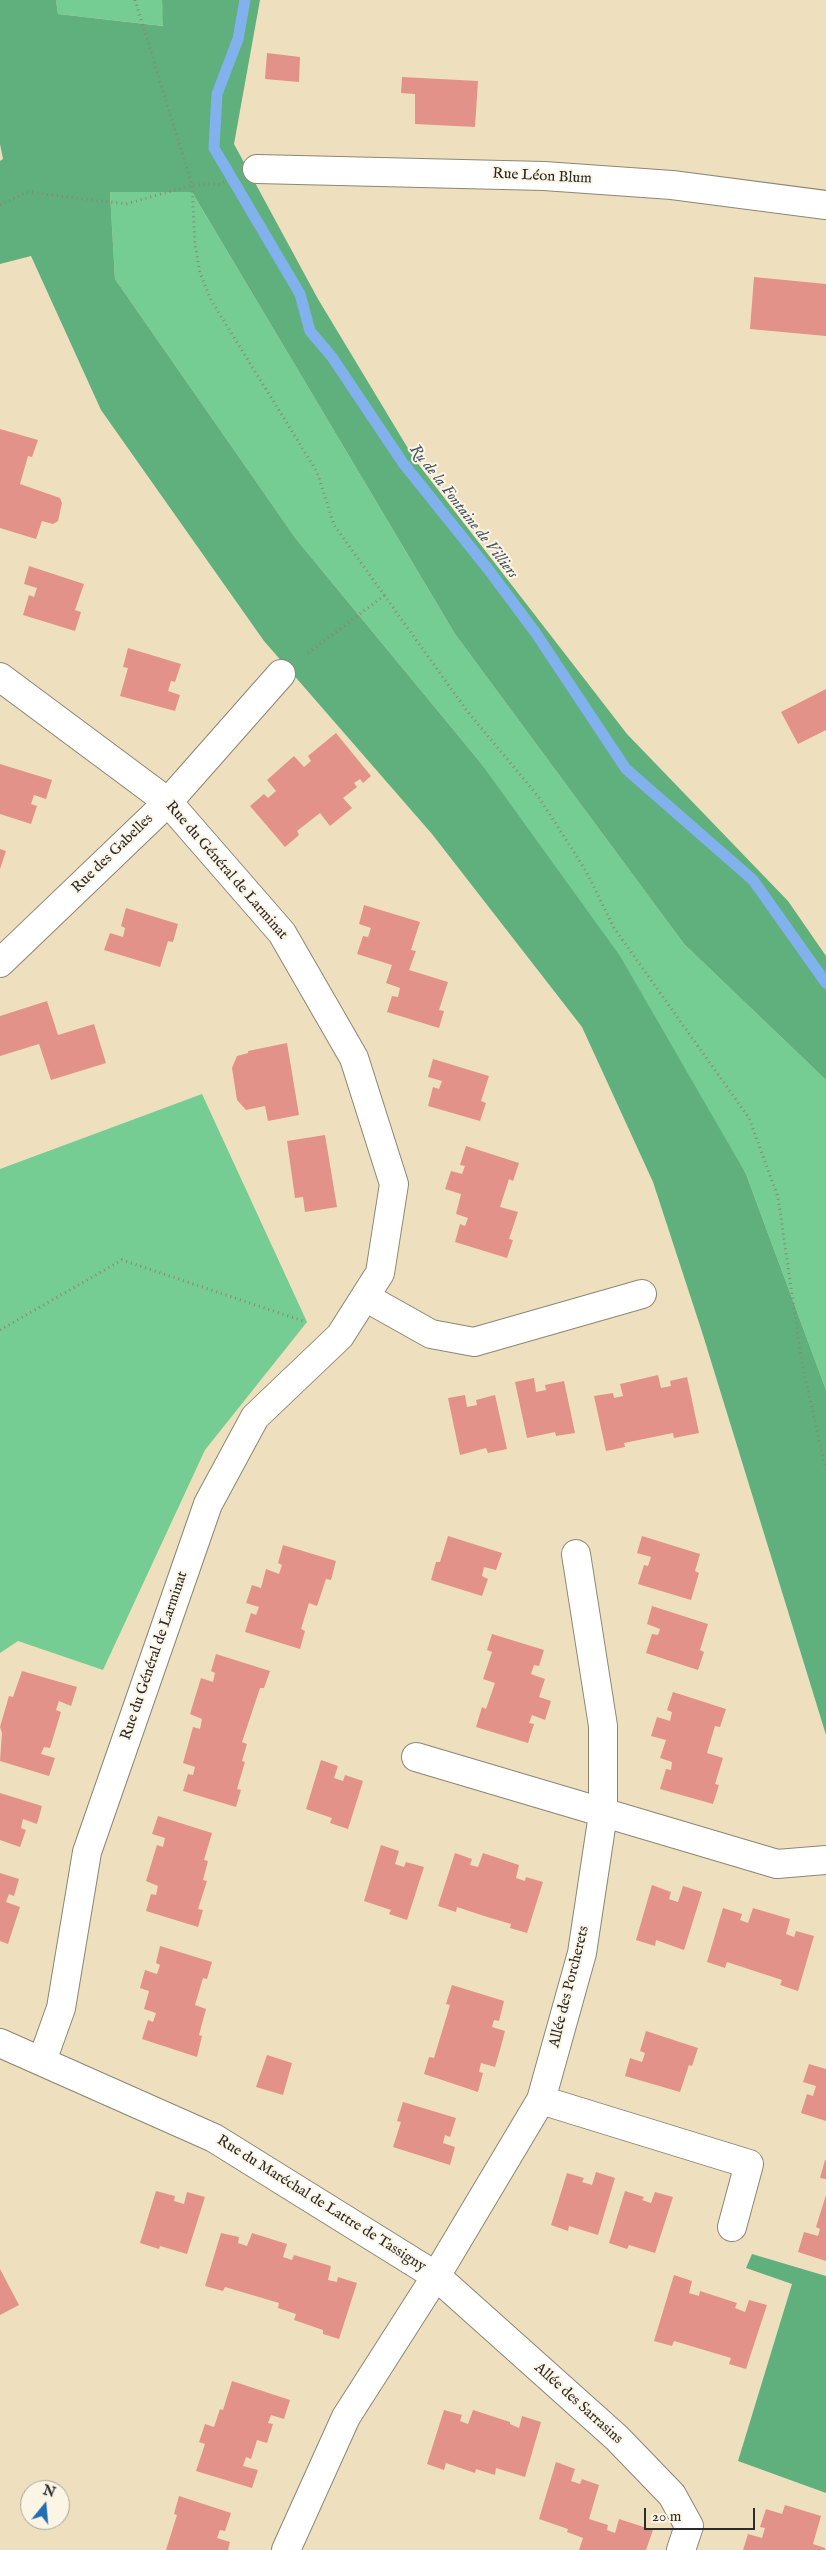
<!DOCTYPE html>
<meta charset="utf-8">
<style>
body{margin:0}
#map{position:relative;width:826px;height:2550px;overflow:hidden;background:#eee0be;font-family:"IM FELL English",serif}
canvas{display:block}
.north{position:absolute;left:20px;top:2480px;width:50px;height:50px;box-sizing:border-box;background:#fcf5e5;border:1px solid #a8a49b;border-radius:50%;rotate:17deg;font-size:14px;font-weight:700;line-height:20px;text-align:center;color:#2b2b2b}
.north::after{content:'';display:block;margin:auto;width:18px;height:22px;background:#1f6fb2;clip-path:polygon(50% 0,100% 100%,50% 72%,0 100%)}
.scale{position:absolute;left:644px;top:2508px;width:111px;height:22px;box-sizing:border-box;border:2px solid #2b2b2b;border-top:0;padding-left:6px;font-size:15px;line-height:18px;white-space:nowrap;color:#2b2b2b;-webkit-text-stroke:4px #fcf5e5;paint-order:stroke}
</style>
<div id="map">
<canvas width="826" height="2550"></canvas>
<div class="north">N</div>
<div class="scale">20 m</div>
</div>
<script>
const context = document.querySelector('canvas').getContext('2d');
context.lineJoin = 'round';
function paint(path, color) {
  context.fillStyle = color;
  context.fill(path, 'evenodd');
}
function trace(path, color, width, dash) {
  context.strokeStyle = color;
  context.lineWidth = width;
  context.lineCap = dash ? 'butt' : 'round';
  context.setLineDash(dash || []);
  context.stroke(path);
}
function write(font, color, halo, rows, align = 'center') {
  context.font = font + ' "IM FELL English",serif';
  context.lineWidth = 4;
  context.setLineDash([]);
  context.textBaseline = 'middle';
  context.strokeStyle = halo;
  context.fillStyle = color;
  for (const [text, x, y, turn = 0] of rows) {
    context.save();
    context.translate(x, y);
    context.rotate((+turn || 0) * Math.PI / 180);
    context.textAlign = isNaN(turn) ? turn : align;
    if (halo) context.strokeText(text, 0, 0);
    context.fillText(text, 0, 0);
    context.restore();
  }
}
paint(new Path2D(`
 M56,0H162L164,26L58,14Z
 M110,192H192L455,634L684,944L826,1080V1390L746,1174L480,762L296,539L115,279Z
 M202,1094L307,1322L205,1450L103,1670L18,1641L0,1653V1169Z`), '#75cd93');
paint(new Path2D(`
 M0,0H56L58,14L163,26L162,0H260L234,144L318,299L415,460L627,734L788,901L826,956V1080L684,944L455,634L192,192H110L115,279L296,539L480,762L620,956L746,1174L826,1390V1735L703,1335L653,1182L582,1027L432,834L264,641L101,410L31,256L0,264V161L3,159L0,144Z
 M752,2254L826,2276V2493L738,2461L792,2284L746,2268Z`), '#60b07d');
trace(new Path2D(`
 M245,0L238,39L217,94L214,148L300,294L310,331L332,357L403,463L488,569L535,632L626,769L753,880L826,983`), '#81b2ed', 11);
paint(new Path2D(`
 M267,53L300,57L299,82L265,79Z
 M402,77L478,81L475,127L415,124V94L401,93Z
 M754,277L826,284V336L750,329Z
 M0,429L38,440L32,457L28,456L20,484L60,498L62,503L58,521L53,524L42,521L36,539L0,528Z
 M29,566L84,584L75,610L81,612L75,631L23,615L29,595L34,597L37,588L24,584Z
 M128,648L181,664L175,682L171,681L168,691L180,695L175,711L120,696L128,668L123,667Z
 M826,689V730L798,744L781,712Z
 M336,733L371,776L363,783L360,779L354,783L357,787L343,798L352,808L330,826L320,813L297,831L299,835L285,847L250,806L264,794L268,798L276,791L267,780L294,756L304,767L311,761L308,756Z
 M0,764L52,780L46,799L34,795L31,804L37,806L31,824L0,814Z
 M0,849L6,851L0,869Z
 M364,905L420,922L411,950L416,951L409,970L448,982L439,1010L444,1011L439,1028L387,1012L392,996L398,997L400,988L386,983L392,965L357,954L363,936L368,937L371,928L359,924Z
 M126,908L178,924L173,942L168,941L160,967L104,950L110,933L123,937L125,928L121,926Z
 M47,1001L58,1035L94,1024L106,1063L51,1080L39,1044L0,1056V1016Z
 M287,1043L299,1115L268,1121L265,1106L246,1110L237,1100L232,1068L237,1056L248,1053V1051Z
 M433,1059L489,1076L481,1101L486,1103L480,1121L428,1106L433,1087L439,1089L442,1081L428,1077Z
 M325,1135L337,1207L305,1212L303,1197L295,1198L287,1141Z
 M466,1146L519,1163L513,1181L509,1179L500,1207L518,1212L509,1239L513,1240L507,1258L455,1242L460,1224L465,1226L468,1218L456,1214L461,1194L445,1189L451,1171L462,1174L465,1166L460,1165Z
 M658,1375L661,1388L671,1386L670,1381L687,1377L699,1433L674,1438L673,1433L624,1443L625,1447L606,1451L594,1396L613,1393L614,1398L623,1396L620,1384Z
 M534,1378L536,1392L546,1390L545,1385L564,1381L575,1433L556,1436L555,1432L527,1438L515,1382Z
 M465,1395L467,1407L477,1405L476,1400L495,1395L507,1449L488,1453L486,1448L460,1455L448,1398Z
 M448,1536L502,1553L496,1570L484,1567L482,1576L488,1579L482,1596L431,1580L436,1562H440Z
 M642,1536L700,1554L695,1571L699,1573L691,1600L638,1584L644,1565L648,1566L651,1557L637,1553Z
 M283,1545L336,1561L331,1580L326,1579L317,1606L309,1603L301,1629L305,1631L300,1649L245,1632L251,1613L256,1615L259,1607L246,1603L252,1585L261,1588L266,1569L279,1574L282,1565L278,1563Z
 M652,1606L708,1624L700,1650L704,1652L698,1670L646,1653L652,1634L658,1635L660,1629L647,1624Z
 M492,1634L544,1650L539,1666L534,1665L531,1674L545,1679L539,1697L551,1701L545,1720L532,1715L529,1723L534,1724L528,1743L476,1727L482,1707L486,1709L495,1683L483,1679L492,1652L487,1650Z
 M216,1654L270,1671L264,1688H260L242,1742L247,1744L242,1761L245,1762L237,1789L241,1790L236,1807L183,1791L188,1774L193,1775L195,1767L183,1763L193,1727L200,1729L202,1719L190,1714L201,1678L213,1682L215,1673L211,1671Z
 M22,1671L77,1687L71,1706L59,1701L56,1710L61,1712L50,1748L44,1747L41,1754L55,1758L49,1776L0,1761L2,1733L0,1727L9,1696L13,1697Z
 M673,1692L726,1709L720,1727L715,1726L707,1753L723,1758L715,1784L719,1785L713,1804L660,1789L666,1769L671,1770L672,1762L660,1758L666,1740L651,1736L657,1717L670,1721L672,1712L667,1710Z
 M321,1760L338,1766L334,1778L343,1781L345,1775L363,1781L348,1829L330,1823L332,1818L306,1809Z
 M0,1793L42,1806L37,1824L23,1819L21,1828L26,1830L20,1847L0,1840Z
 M158,1816L212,1833L204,1860L208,1861L203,1880L207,1881L198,1909L203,1910L198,1927L146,1911L151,1894L156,1895L158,1886L146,1881L157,1845L163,1847L165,1838L152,1834Z
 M381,1845L399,1851L395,1864L404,1867L406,1862L424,1867L407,1920L389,1914L391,1910L364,1901Z
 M455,1853L472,1859L470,1865L478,1867L483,1853L519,1865L516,1878L525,1881L526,1877L543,1882L527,1933L510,1928L511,1924L484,1916L457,1907L456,1912L438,1906Z
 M0,1873L19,1879L14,1896L9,1894L6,1902L20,1907L8,1944L0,1941Z
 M652,1885L671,1892L669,1899L678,1902L683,1886L702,1892L684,1950L656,1940L655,1946L636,1940Z
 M723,1908L742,1914L740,1920L748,1923L753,1908L790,1919L786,1934L794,1937L796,1931L814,1936L798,1991L780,1985L782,1980L727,1962L725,1968L707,1962Z
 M160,1946L212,1962L207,1979L203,1978L195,2005L206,2009L199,2035L202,2036L197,2057L142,2039L148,2020L153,2022L156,2013L144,2009L149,1991L140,1988L145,1970L157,1974L160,1965L156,1963Z
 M452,1985L504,2001L499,2021L494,2020L492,2027L505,2031L500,2050L495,2067L481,2063L479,2072L483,2073L478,2092L424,2074L429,2057L434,2058L450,2005L446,2004Z
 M646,2031L698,2048L692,2066L689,2065L680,2092L625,2076L630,2058L642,2062L645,2053L640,2051Z
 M267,2055L292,2063L283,2095L256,2087Z
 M809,2064L826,2069V2121L801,2113L807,2094L813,2096L816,2086L803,2082Z
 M403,2102L456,2118L450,2137L445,2135L443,2143L455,2147L450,2165L393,2147L401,2122L397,2121Z
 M825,2160H826V2179L820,2178Z
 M596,2172L615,2178L598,2235L569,2226L568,2231L551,2225L567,2173L584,2178L582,2182L592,2185Z
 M156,2191L175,2196L174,2201L184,2204L187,2192L205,2197L187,2254L160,2246L159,2249L140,2243Z
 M625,2191L644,2197L642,2200L651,2203L655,2192L673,2197L655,2253L629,2245L627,2249L609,2243Z
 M826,2195V2261L798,2252L804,2232L818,2236L820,2229L816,2227Z
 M221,2233L239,2237L238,2243L247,2246L252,2233L287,2244L283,2257L292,2260L294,2255L331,2266L328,2280L337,2282L338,2277L357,2283L339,2339L323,2334V2330L294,2320L296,2314L278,2308L279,2303L225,2287L223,2291L205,2286Z
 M0,2269L19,2305L0,2315Z
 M674,2275L692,2281L689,2293L699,2296L700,2291L737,2303L735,2308L745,2312L749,2300L767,2305L746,2369L729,2364L731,2358L674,2341L672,2346L654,2341Z
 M232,2381L290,2400L284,2419L271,2415L268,2423L273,2424L267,2443L257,2440L251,2459L246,2457L243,2466L258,2470L252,2488L196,2471L205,2444L199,2442L205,2424L214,2427L220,2409L223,2410Z
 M444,2410L462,2415L460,2421L468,2424L473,2410L510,2422V2424L519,2428L522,2416L541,2422L525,2477L496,2468L495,2475L476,2469L475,2473L446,2463L444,2470L427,2464Z
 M556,2462L575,2469L571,2481L580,2484L582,2479L599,2485L589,2519L608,2525L607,2530L615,2533L619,2519L653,2530L646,2550H579L583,2538L567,2532L568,2529L539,2519Z
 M179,2496L231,2513L225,2531L220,2530L217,2538L230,2542L228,2550H166L177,2515L174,2514Z
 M785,2505L821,2516L813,2544L825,2548V2550H743L748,2534L762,2538L765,2528L760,2527L766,2509L782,2514Z`), '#e29288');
const street = new Path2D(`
 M257,169L544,176L672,185L826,205
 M0,677L168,802L282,933L354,1058L394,1184L380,1273L340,1336L255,1417L208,1504L87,1852L61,2008L42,2061
 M0,963L168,802L281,674
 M365,1297L431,1334L474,1342L642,1294
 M576,1554L603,1726V1814L582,1953L541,2100L436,2276L617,2438L672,2495L689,2526L681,2550
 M416,1757L777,1864L826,1860
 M0,2043L214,2138L436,2276L346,2417L286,2550
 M541,2100L749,2164L732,2227`);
trace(street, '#8c8674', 30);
trace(new Path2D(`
 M135,0L192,185L195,245L200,273L211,300L317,472L334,525L467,711L538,796L586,871L614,928L749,1118L778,1197L802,1364L826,1470
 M0,205L27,192L126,204L192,185L220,184L226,181
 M308,653L385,595
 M0,1330L122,1260L306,1322`), '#8c8674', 3, [1, 4]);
trace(street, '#fff', 28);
write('15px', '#2b2b2b', '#fcf5e5', [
 ["Rue Léon Blum",542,177,3],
 ["Rue des Gabelles",113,854,-44],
 ["Rue du Général de Larminat",226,871,49],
 ["Rue du Général de Larminat",155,1656,-71],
 ["Allée des Porcherets",570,1987,-76],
 ["Rue du Maréchal de Lattre de Tassigny",321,2204,32],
 ["Allée des Sarrasins",578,2404,42]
]);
write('italic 16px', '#455465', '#fcf5e5', [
 ["Ru de la Fontaine de Villiers",463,512,52]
]);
</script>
